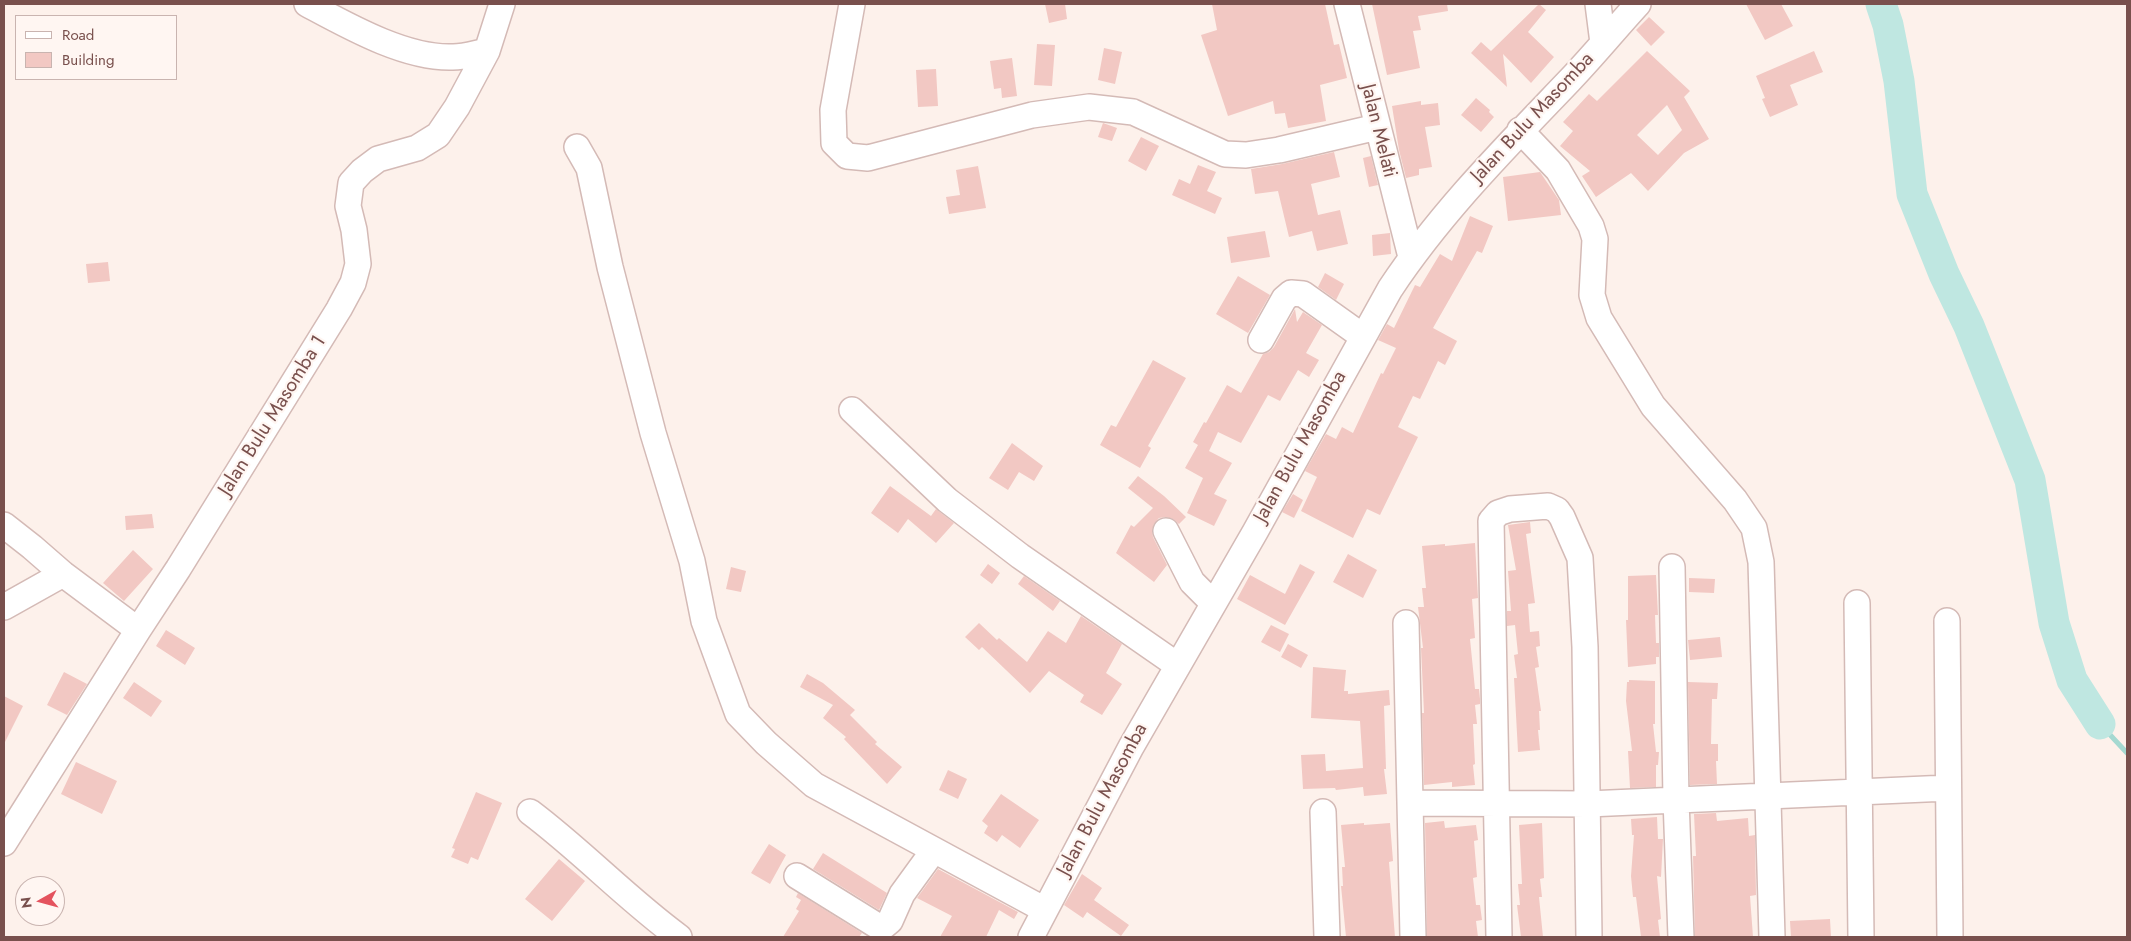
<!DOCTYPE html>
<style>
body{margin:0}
#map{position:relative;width:2131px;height:941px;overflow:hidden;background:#fdf1eb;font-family:Jost,sans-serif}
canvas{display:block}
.frame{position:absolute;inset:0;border:5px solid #79504d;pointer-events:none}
.legend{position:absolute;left:15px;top:15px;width:162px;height:65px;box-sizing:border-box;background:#fff6f2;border:1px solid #c9b4b0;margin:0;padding:6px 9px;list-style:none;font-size:15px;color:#79504d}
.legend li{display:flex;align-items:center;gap:10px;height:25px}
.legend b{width:25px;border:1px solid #c9b4b0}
.north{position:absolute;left:15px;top:876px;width:50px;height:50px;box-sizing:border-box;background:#fff6f2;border:1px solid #c9b4b0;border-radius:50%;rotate:263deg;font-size:14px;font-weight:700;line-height:20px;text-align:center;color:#79504d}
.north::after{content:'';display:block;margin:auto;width:18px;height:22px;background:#e4535e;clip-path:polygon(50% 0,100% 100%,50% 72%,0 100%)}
</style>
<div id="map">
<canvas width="2131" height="941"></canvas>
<div class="frame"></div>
<ul class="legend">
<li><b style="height:6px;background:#fff"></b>Road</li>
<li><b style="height:14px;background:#f2c8c3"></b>Building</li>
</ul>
<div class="north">N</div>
</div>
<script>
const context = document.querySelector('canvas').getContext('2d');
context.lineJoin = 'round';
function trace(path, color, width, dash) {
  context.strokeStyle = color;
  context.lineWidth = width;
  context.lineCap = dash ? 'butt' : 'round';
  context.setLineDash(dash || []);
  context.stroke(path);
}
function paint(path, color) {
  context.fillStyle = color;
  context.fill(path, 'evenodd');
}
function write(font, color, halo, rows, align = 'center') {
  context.font = font + ' Jost,sans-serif';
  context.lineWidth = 4.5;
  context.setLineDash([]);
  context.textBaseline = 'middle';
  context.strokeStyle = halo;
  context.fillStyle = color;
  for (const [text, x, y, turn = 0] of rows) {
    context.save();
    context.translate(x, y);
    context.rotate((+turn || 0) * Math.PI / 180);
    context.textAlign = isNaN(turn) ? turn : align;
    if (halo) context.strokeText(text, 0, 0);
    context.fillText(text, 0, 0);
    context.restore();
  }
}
trace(new Path2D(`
 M2100,724L2127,753`), '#a5d9d1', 5);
trace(new Path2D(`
 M1881,4L1888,25L1899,81L1912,194L1944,274L1969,326L2030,480L2054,623L2072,680L2100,724`), '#bfe7e1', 31);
paint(new Path2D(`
 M1045,4H1065L1067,19L1049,23Z
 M1212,4H1325L1334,45L1339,44L1347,78L1320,85L1326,121L1288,128L1285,113L1275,114L1273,101L1228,116L1201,35L1217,30Z
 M1372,4H1447L1448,11L1418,16L1421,30L1413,31L1420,68L1387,75Z
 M1539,4L1546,10L1528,32L1554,57L1531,83L1503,54L1507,87L1471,53L1481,42L1491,51Z
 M1746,4H1781L1793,26L1765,40Z
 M1649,17L1665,32L1651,46L1636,30Z
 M1037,44L1055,45L1052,86L1034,85Z
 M1104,48L1122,52L1115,84L1098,80Z
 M1647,51L1690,91L1684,97L1709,139L1684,153L1648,191L1631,173L1596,197L1582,176L1590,171L1560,146L1573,131L1563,122L1589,94L1597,101ZM1667,105L1682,130L1658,155L1637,135Z
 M1814,51L1823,72L1790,85L1798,105L1770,117L1762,99L1765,98L1756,76Z
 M1012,58L1017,96L1002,98L1001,88L994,89L990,61Z
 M936,69L938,106L918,107L916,70Z
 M1476,98L1490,110L1489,112L1494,117L1481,132L1461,115Z
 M1421,101V105L1438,103L1440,125L1425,127L1432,167L1419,169V175L1406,178L1399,150L1392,106Z
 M1103,123L1117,128L1112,141L1098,137Z
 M1141,137L1159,146L1146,171L1128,161Z
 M1334,152L1340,177L1311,184L1318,215L1340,210L1348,244L1317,251L1312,231L1289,237L1278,191L1255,194L1251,169L1282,164Z
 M1371,156L1378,185L1369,187L1363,158Z
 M1198,165L1216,172L1207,191L1222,198L1215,214L1172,195L1179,179L1190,184Z
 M978,166L986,208L949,214L946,197L960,195L956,170Z
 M1540,172L1559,200L1561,215L1508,221L1503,177Z
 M1470,216L1493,226L1482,253L1477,251L1433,328L1457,341L1445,365L1438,361L1420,399L1413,396L1398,427L1418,437L1380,515L1367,509L1353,538L1301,511L1317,477L1305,471L1326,434L1336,439L1342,427L1353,433L1381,373L1383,374L1396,348L1378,340L1387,324L1394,328L1415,285L1420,287L1440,254L1452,261Z
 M1265,231L1270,257L1231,263L1227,237Z
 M1390,233L1391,254L1373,256L1372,235Z
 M108,262L110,281L88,283L86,264Z
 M1325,273L1344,284L1336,300L1318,287Z
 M1238,276L1270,295L1248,333L1216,314Z
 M1295,309L1297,322L1303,312L1322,325L1306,353L1319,360L1309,377L1298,370L1280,401L1268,395L1241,443L1218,432L1209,451L1232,463L1214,494L1227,500L1214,526L1187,513L1203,478L1185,468L1198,445L1193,442L1204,422L1206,423L1227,385L1241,393L1263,354L1269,352L1274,347Z
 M1153,360L1186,378L1148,446L1151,448L1140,468L1100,445L1111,425L1116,427Z
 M1012,443L1043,466L1034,481L1019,472L1008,490L989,478Z
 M1138,476L1164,496L1186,517L1179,524L1173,519L1166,517L1159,518L1154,524L1152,530L1153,537L1167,565L1154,582L1116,553L1131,525L1134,527L1153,508L1128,488Z
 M890,486L931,516L936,509L954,523L936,543L908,519L898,533L871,513Z
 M1293,494L1303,500L1294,518L1282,512Z
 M152,514L154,528L126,530L125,516Z
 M1530,522L1531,533L1526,534L1535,603L1528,604L1530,632L1539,631L1540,646L1536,647L1539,667L1535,668L1541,711H1539L1540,730H1538L1540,750L1518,752L1514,678H1517L1514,655L1518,654L1515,625L1507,626V611H1511L1508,571L1516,570L1508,525Z
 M1475,543L1478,598L1472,599L1475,638L1470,639L1475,689H1479L1480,699V704L1475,705L1477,724H1473L1475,764L1473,765L1475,785L1452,787V782L1424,785L1422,713H1424L1421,648H1423L1418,607H1424L1422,588H1426L1422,546L1445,544V546Z
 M133,550L153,569L124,601L103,583Z
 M1348,554L1377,570L1363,598L1333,582Z
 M988,564L1000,573L992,584L980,575Z
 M1300,564L1315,572L1285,625L1237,599L1250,575L1285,594Z
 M731,567L746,571L741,592L726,589Z
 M1656,575L1658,615H1655L1656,643H1659V657H1656V664L1628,667L1626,620H1628V576Z
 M1024,576L1060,601L1053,611L1018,584Z
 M1689,578L1715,579L1714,593L1689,592Z
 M1081,616L1122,644L1106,673L1122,684L1102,715L1080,702L1084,695L1049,671L1030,693L982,647L979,650L965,637L979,623L997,640L999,638L1027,662L1048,631L1066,643Z
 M1271,625L1289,634L1280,652L1261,642Z
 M166,630L195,648L185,665L156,646Z
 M1720,637L1722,657L1690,660L1688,640Z
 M1288,644L1308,655L1301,668L1281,657Z
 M1313,667L1346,670L1344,691H1348V694L1389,690L1390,705L1384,706L1386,769H1384L1387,794L1364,796L1363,787L1336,790L1335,788L1303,789L1301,755L1325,754L1326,771L1363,768L1360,721L1311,718Z
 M64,672L87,684L67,715L47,705Z
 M807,674L823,683L855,710L850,715L877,742L875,744L902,767L887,784L844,739L846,737L823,718L833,705L800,687Z
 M1629,680L1655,681V724H1653L1656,752H1659L1658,765H1656V787L1630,788L1628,751H1632L1626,701L1627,682H1629Z
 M134,682L162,701L151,717L123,698Z
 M1688,682L1718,683L1717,699H1712L1711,744H1718V761H1716L1717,784L1690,785Z
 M4,696L23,706L4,744Z
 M76,762L117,781L102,814L61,794Z
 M948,770L967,779L958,799L939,790Z
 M476,792L502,803L478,860L471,857L468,864L451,857L455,849L452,848Z
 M1001,794L1039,820L1020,848L1002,835L997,842L984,833L988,826L982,821Z
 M1716,813L1717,821L1748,818L1749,836L1755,835L1756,895L1750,896L1753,937H1695L1693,856H1696L1694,814Z
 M1657,817L1658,839H1663L1661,877L1657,876L1661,919L1658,920L1660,937H1641L1636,897H1633L1631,876L1634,835H1632L1631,819Z
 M1444,821L1445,828L1476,825L1478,840L1474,841L1477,877L1473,878L1476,905H1480L1482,920L1476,921L1478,937H1427L1425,823Z
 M1364,823V825L1390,823L1393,861L1389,862L1395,937H1346L1341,886H1343L1342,867H1345L1341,825Z
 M1542,823L1544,878L1540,879L1542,897H1539L1543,937H1521L1517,905H1520L1518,884H1522L1519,825Z
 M769,844L786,855L770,884L751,873Z
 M823,853L887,893L879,910L813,869Z
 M559,859L585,881L552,921L525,899Z
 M938,869L1018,912L1014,919L999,910L986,937H940L952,916L917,898Z
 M1082,874L1102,888L1094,900L1129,925L1121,936L1087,912L1083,918L1064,905Z
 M798,893L862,933L859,937H783L799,911L796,909L801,900L796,897Z
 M1830,919L1831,937H1791L1790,921Z`), '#f2c8c3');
const minor = new Path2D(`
 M307,4C348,26 406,59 453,57C465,57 476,53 487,51
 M852,4L833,110L834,143L847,156L868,158L1032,115L1089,107L1133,112L1225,154L1246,155L1279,150L1377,127
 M1347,4L1411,257
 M1598,4L1603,43
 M1520,130L1558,170L1591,226L1595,239L1592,295L1599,318L1653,406L1735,500L1754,528L1761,562L1772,937
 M577,147L589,168L610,267L653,433L692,561L704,621L738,714L766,743L814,785L1045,910
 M1261,340L1284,299L1291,293L1303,294L1362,336
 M852,410L947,500L1020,556L1177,665
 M4,525L32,547L63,574L138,630
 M1166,531L1192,582L1213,603
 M1672,567L1676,799L1681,937
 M1857,603L1861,937
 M4,607L63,574
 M1947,621L1950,937
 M1406,623L1413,937
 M1410,803L1588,804L1948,788
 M530,812C582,851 627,899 679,937
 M1323,812L1327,937
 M4,843L138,630L178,569L339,309L353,283L358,264L354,230L348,206L351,183L362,171L378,159L417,148L438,135L457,107L487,51L502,4
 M797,876L876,925L884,926L890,921L902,894L934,850
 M1031,937L1131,747L1255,532L1390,289C1441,212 1506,147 1569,81C1593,56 1615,29 1638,4
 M1499,937L1491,521L1498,513L1510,509L1548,506L1557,510L1562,517L1580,558L1585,647L1589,937`);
trace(minor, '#d4bab6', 28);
trace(minor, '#fff', 25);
write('20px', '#79504d', '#fff6f2', [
 ["Jalan Bulu Masomba",1533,118,-47],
 ["Jalan Melati",1378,131,76],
 ["Jalan Bulu Masomba 1",273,416,-58],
 ["Jalan Bulu Masomba",1301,447,-61],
 ["Jalan Bulu Masomba",1103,800,-62]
]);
</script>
